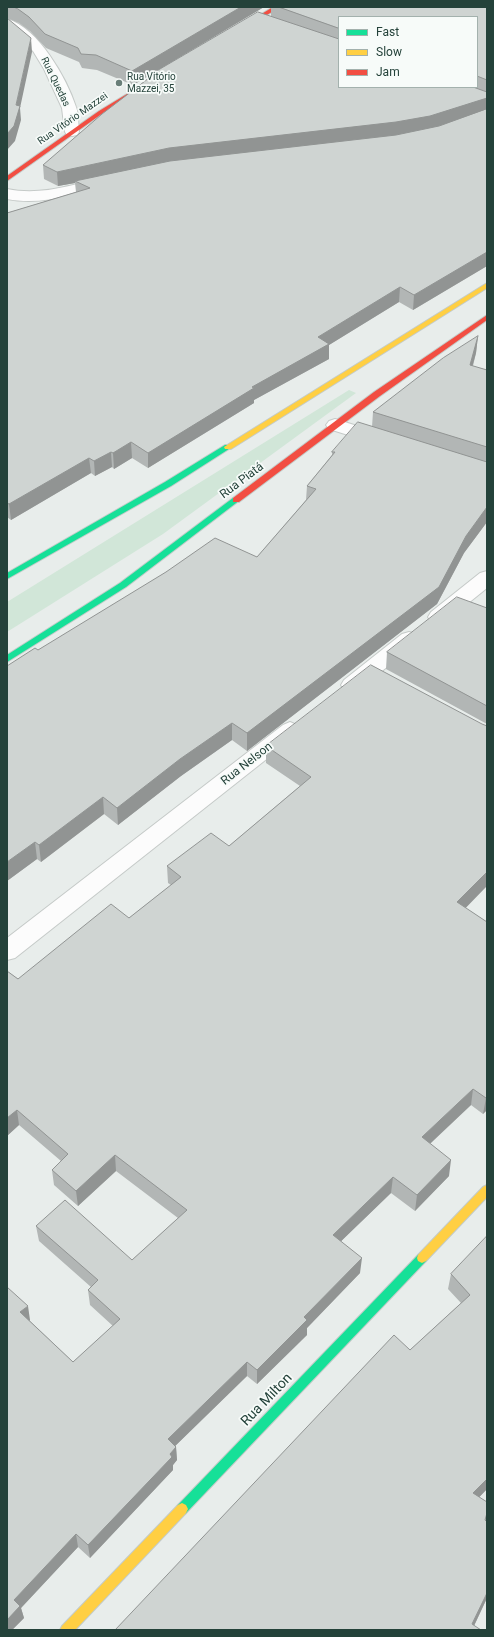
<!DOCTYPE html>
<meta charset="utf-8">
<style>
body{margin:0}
#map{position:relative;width:494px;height:1637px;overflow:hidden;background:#e8edeb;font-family:Roboto,sans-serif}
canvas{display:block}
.frame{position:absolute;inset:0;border:8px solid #24423a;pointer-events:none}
.legend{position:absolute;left:338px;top:16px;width:140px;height:72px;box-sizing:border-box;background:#f7fbf9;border:1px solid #a3b1ad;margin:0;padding:5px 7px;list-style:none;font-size:12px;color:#24423a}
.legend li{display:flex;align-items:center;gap:8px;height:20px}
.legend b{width:20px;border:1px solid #a3b1ad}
</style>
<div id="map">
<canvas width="494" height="1637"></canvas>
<div class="frame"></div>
<ul class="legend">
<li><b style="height:5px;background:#16e098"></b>Fast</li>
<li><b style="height:5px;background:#ffcf43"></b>Slow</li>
<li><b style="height:5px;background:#f24e42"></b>Jam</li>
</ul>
</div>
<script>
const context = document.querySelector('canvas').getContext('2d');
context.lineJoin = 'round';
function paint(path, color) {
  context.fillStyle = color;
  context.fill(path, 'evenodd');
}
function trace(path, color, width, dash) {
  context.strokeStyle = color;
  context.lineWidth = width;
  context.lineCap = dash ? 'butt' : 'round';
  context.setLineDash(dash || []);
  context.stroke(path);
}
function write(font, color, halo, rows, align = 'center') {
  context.font = font + ' Roboto,sans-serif';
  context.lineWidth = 3.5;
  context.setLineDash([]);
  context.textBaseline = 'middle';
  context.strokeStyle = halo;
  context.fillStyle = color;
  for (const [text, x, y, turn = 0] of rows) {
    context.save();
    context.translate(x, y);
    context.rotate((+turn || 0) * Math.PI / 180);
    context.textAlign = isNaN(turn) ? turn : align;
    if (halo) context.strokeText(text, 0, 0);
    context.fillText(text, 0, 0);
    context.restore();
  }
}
paint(new Path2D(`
 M349,390L356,393L163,534L7,632V602Z`), '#d1e6d8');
const lane = new Path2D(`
 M335,419L386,435L389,439L386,443L380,445L329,429L326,425L329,421Z`);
const street = new Path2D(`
 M7,19C38,27 67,79 76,107C79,115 78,124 79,132L77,135L72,136L67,135L65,132L62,108L44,69L33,51L7,29Z
 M104,177L109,179L112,182L109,185C75,194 42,206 7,199V189C41,196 72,185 104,177Z
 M487,571V588L445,622L438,624L431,622L428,617L431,612L480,573Z
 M409,632L416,634L419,639L416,644L358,690L351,692L344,690L341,685L344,680L402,634Z
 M290,722L297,725L301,730L297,735L15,958L7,960V938L283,725Z`);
const fast = new Path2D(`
 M225,445H231L232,447L171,486L7,579V573L165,482Z
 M233,498H239L240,500L126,587L7,662V655L120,583Z
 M422,1253L426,1255L427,1258L426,1261L186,1513L182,1515L178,1513L176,1509L178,1505L418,1255Z`);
const slow = new Path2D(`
 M487,283V288L231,449H225L224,447Z
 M487,1185V1197L426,1261L422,1263L418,1261L417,1258L418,1255L483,1187Z
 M182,1503L186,1505L188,1509L186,1513L75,1630H60L62,1626L178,1505Z`);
const jam = new Path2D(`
 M273,7H280L242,30L237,29Z
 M145,83L150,84L103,113L7,181V176L99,111Z
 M487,315V320L380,396L239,502H233V498L374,392Z`);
trace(lane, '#c5cac8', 2);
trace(street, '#c5cac8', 2);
trace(fast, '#c3cbc8', 2);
trace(slow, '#c3cbc8', 2);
trace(jam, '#c3cbc8', 2);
paint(lane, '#fcfcfc');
paint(street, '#fcfcfc');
paint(fast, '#16e098');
paint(slow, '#ffcf43');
paint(jam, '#f24e42');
paint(new Path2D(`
 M7,7H264L133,85L97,70L82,68L79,62L46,48L30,31L19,23L7,18Z
 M271,7H487V266L413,310L399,302L329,345V359L254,400V403L148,468L132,458L114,469L112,467L95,476L91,473L11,520L7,517V213L76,192L75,183L58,186L44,179L43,165L147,79V77L271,16ZM339,17H477V87H339Z
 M478,336L476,353L473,366L487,370V522L464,553L437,604L247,751L232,740L181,776L118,825L104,814L41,862L37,859L7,881L38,650L257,557L306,500L307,486L332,455V452L372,427L373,412Z
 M487,608V724L386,669L387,652Z
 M482,724L465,908L487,922V1110L483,1114L471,1105L430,1144L449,1176L415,1211L391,1193L341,1241L360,1273L307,1328V1335L257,1384L247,1376L175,1446L176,1447L177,1460L173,1465V1470L90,1558L78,1547L21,1608L24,1618L12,1630H7V1287L30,1320V1321L73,1362L113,1326L90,1305L88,1290L91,1287L39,1241L36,1226L132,1260L178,1218L116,1171L78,1206L54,1185L52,1170L61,1161L19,1125L7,1136V971L18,979L129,918L171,885L168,883L167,866L229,846L300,786L266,763V746Z
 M487,1236V1489L479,1497L487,1502V1516L486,1521L487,1522V1598L474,1626L115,1630L410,1350L461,1303L448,1289L451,1274Z`), '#b2b6b5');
paint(new Path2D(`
 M241,7H264L133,85L132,71Z
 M31,38L32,52L20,108L21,120L15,141L7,150V134L16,105Z
 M487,98V112L429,131L75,181V183L58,186L57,172L169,148Z
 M487,252V266L413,310L414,295Z
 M400,287L399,302L329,345V359L254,400V403L148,468V453L252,387L318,337Z
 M478,336L476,353L468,382L470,365Z
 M131,442L132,458L114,469L113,453Z
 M111,452L112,467L95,476L94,461Z
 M89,458L91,473L11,520L9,504Z
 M487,507V522L464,553L437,604L247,751V733L466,536Z
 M232,723V740L181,776L118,825L117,808L180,759Z
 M103,797L104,814L41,862L39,845Z
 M35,842L37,859L7,881V862Z
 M487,872V886L455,919L457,902Z
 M473,1089L471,1105L420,1153L422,1137Z
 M487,1097V1110L483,1114L486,1098Z
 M17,1110L19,1125L7,1136V1118Z
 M115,1155L116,1171L78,1206L76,1191Z
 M451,1160L449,1176L415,1211L417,1195Z
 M393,1177L391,1193L332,1250L333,1235Z
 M362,1258L360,1273L307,1328V1335L257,1384V1370L304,1317Z
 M28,1306L30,1320L23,1326L20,1312Z
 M247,1362V1376L169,1452L168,1439Z
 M176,1447L177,1460L173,1465V1470L90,1558L88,1545Z
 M487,1479V1489L470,1507L473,1493Z
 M76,1534L78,1547L21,1608L24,1618L12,1630H7V1620L14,1600Z
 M487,1593V1598L472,1630V1624Z`), '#919493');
const building = new Path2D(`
 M14,7H241L132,71L96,55L81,54L78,48L45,34L29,17L18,9Z
 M279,7H487V80L477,76V17H339V28Z
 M258,12L339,39V87H473L487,92V98L430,116L396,122L169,148L57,172L43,165L102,114L149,78L147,77Z
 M7,18L31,38L16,105L20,106L14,126L7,134Z
 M487,109V252L414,295L400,287L318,337L329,344L252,387L254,388L148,453L131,442L113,453L111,452L94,461L89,458L9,504L7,503V213L90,188L75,181L170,161L396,135L439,126Z
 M478,336L470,365L487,370V447L373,412L443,358Z
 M358,422L487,462V507L466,536L439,587L247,733L232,723L180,759L117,808L103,797L39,845L35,842L7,862V666L35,648L38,650L79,625L166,572L215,538L257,557L316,489L307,486L335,452H332Z
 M457,597L487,608V706L387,652Z
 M371,665L482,724L487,726V872L457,902L487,922V1097L486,1098L473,1089L422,1137L451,1160L417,1195L393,1177L333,1235L362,1258L304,1317L307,1320L257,1370L247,1362L168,1439L176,1447L170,1454L172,1457L88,1545L76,1534L14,1600L20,1606L7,1620V1287L28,1306L20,1312L73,1362L120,1319L88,1290L98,1280L36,1226L65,1200L132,1260L187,1210L115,1155L76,1191L52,1170L68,1154L17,1110L7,1118V971L18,979L111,904L129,918L181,877L167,866L211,833L229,846L311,777L266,746Z
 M487,1236V1479L473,1493L487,1502V1513L485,1520L487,1522V1593L472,1624L481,1630H115L394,1335L410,1350L470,1295L451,1274Z`);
paint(building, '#cfd4d2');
trace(building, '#919493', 1);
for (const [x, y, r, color] of [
 [119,83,4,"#697e78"]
]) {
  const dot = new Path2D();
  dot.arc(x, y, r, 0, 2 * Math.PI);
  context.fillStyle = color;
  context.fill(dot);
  trace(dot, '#f7fbf9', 1.5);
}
write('10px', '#24423a', '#f7fbf9', [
 ["Rua Vitório",127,77],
 ["Mazzei, 35",127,89]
], 'left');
write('10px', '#24423a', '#f7fbf9', [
 ["Rua Quedas",55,82,64],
 ["Rua Vitório Mazzei",73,119,-35]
]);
write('12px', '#24423a', '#f7fbf9', [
 ["Rua Piatá",242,481,-37],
 ["Rua Nelson",247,764,-38]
]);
write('14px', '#24423a', '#f7fbf9', [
 ["Rua Milton",267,1400,-46]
]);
</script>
